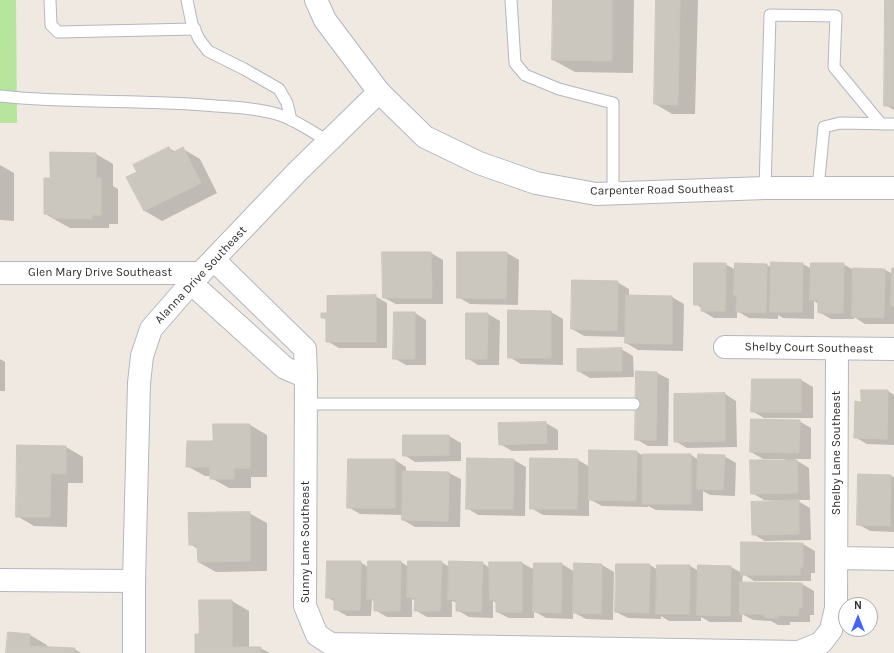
<!DOCTYPE html>
<style>
body{margin:0}
#map{position:relative;width:894px;height:653px;overflow:hidden;background:#efe9e1;font-family:Karla,sans-serif}
canvas{display:block}
.north{position:absolute;left:838px;top:597px;width:40px;height:40px;box-sizing:border-box;background:#fff;border:1px solid #ababab;border-radius:50%;rotate:0deg;font-size:11px;font-weight:700;line-height:16px;text-align:center;color:#2e2e2e}
.north::after{content:'';display:block;margin:auto;width:14px;height:18px;background:#4264fb;clip-path:polygon(50% 0,100% 100%,50% 72%,0 100%)}
</style>
<div id="map">
<canvas width="894" height="653"></canvas>
<div class="north">N</div>
</div>
<script>
const context = document.querySelector('canvas').getContext('2d');
context.lineJoin = 'round';
function paint(path, color) {
  context.fillStyle = color;
  context.fill(path, 'evenodd');
}
function trace(path, color, width, dash) {
  context.strokeStyle = color;
  context.lineWidth = width;
  context.lineCap = dash ? 'butt' : 'round';
  context.setLineDash(dash || []);
  context.stroke(path);
}
function write(font, color, halo, rows, align = 'center') {
  context.font = font + ' Karla,sans-serif';
  context.lineWidth = 4;
  context.setLineDash([]);
  context.textBaseline = 'middle';
  context.strokeStyle = halo;
  context.fillStyle = color;
  for (const [text, x, y, turn = 0] of rows) {
    context.save();
    context.translate(x, y);
    context.rotate((+turn || 0) * Math.PI / 180);
    context.textAlign = isNaN(turn) ? turn : align;
    if (halo) context.strokeText(text, 0, 0);
    context.fillText(text, 0, 0);
    context.restore();
  }
}
paint(new Path2D(`
 M0,0H16L17,123H0Z`), '#b6e59e');
paint(new Path2D(`
 M554,0H634L633,73L575,72L553,60Z
 M657,0H698L695,114H672L655,104Z
 M886,0H894V110L885,105Z
 M169,148L176,152L183,149L200,159L217,193L162,221L145,211L128,177L138,172Z
 M96,154L113,164V186L118,189V224H109V228H70L45,214Z
 M0,165L14,173V221L0,220Z
 M383,253H431L443,260V304H396L384,298Z
 M507,253L519,260L518,305L470,304L458,297Z
 M772,263L803,264L812,269L843,264L854,270H885L893,274L894,269V324H865L854,317V319H831L819,312V304L814,301V319L783,318L778,315V319L749,318L737,311V318H714L702,311V308L695,304L725,264L736,270L767,265L772,268Z
 M617,282L629,289V296L672,297L684,304L683,351L638,350L626,343V337L584,336L572,329Z
 M375,296L387,303V348H339L327,341V320L322,317Z
 M551,312L563,319V365L521,364L509,357Z
 M415,313L426,320V365H406L394,358Z
 M488,314L500,321L499,365H478L467,358Z
 M621,349L633,356L634,377L590,378L578,371Z
 M0,359L5,362V391H0Z
 M657,373L669,379L668,446H648L636,439Z
 M752,380H801L813,387V418H764L752,411Z
 M888,391L894,395V445L867,444L855,437L862,403Z
 M725,394L736,401L737,447L687,448L675,441Z
 M799,421L811,428V459H794L809,468L810,500H796L810,508L811,540L765,541L753,534L782,502V500H764L752,493L785,461V459H763L751,452Z
 M546,423L558,430V450L512,451L500,444Z
 M250,425L267,435V477H251V488H229L211,478V476H205L187,466L214,443Z
 M404,436H449L461,443V461L415,462L404,455Z
 M66,447L83,457V483H68L67,527L34,526L17,516Z
 M637,452L644,456V455H691L699,460L724,456L736,463L735,496L710,495L703,491V511L656,510L648,506V507L602,506L589,499V516L543,515L531,508L578,460L590,467Z
 M468,459L514,460L526,467L525,516L478,515L467,508Z
 M395,460L406,467V472L449,473L461,479L460,527H415L403,520V515L360,514L348,507Z
 M891,476L894,477V532L870,531L858,524Z
 M249,513L267,523V571L216,572L198,562V549L190,544Z
 M803,544L815,551V573H811V581H754L743,574L742,583L802,584L814,591V615H810V622H790V625H778L771,621L753,620L742,614V622H710L701,617V621H669L661,616V619L628,618L616,612L650,565L658,570L690,566L699,571L731,567L742,573Z
 M360,562L368,567L401,562L409,567L441,562L450,567L482,563L490,568L522,563L535,570L562,564L575,572L602,565L614,572L613,620L586,619L573,612V619L546,618L534,611V618H509L497,612V603L493,601V618L469,617L457,610V603L452,601V617H427L415,610L416,601L412,599V617H387L375,610V602L372,600L371,616H347L335,609V602L327,597Z
 M232,601L249,611V648H260L270,653H196L200,635Z
 M30,635L47,645V648L74,649L81,653H7Z`), '#0003');
const building = new Path2D(`
 M553,0H612V61L552,60Z
 M656,0H680L678,105L654,104Z
 M885,0H894V106H884Z
 M169,147L172,153L183,147L201,183L144,211L126,177L137,172L133,165Z
 M50,152L96,153V178H101V215H92V219L52,218V215L44,214V178H50Z
 M382,252H431L432,298H383Z
 M457,252H507L506,299L457,298Z
 M771,262L803,263L802,312H770Z
 M694,263H726L725,311H701V305H694Z
 M735,263L767,264L766,313L736,312L737,295H734Z
 M811,263H844L843,313H818V300H810Z
 M853,268L885,269L884,318L852,317Z
 M892,268H894V306H891Z
 M572,280L618,281L617,331L571,329Z
 M376,295V342H326V318H321V313H327V296Z
 M626,295L672,296V344L625,343Z
 M508,310L551,311V358H508Z
 M394,312H415V359H393Z
 M466,313H488L487,359H466Z
 M622,348V371H577V349Z
 M636,371L657,372L656,440H635Z
 M752,379H801V412H751Z
 M861,390H888L887,439L854,438L855,401L861,402Z
 M725,393V441L674,442V394Z
 M751,419L800,420L799,453L750,452Z
 M546,422L547,443L499,445L498,423Z
 M213,424H250V468H234V479H210V467H186L187,441H213Z
 M403,435H449V455L403,456Z
 M17,445L66,446V474L51,473L50,517H16Z
 M589,450L637,451L636,501L589,500Z
 M643,454H691V504H643Z
 M698,454L725,455L723,490L697,489Z
 M467,458L514,459L513,509H466Z
 M530,458L578,459L577,509H530Z
 M348,459H395V508H347Z
 M750,460H797L798,493L751,494Z
 M403,471L449,472L448,521L402,520Z
 M858,474L891,475L890,526L857,525Z
 M799,500V534L752,535L751,502Z
 M250,512V561L198,562L197,545H189L188,513Z
 M741,542L803,543V567H800V575H741Z
 M327,561H361L360,610H334V598H326Z
 M368,561H401L400,611H374V599H367Z
 M408,561H442L440,611H414L415,598L407,597Z
 M449,561L483,562L481,612L456,611V600L448,599Z
 M489,562H522V612H496V600H490Z
 M534,563H562L561,613L533,612Z
 M574,563L602,564L601,614L573,613Z
 M616,564H650L649,613L615,612Z
 M657,565H690L689,614H656Z
 M698,565L731,566L730,616L697,615Z
 M740,582L802,583V608H799L798,616L778,615V618H765V614H740Z
 M199,600H232V647H261V653H195V634H199Z
 M8,632L30,634L29,646L75,648L74,653H6Z`);
paint(building, '#cbc7bf');
trace(building, '#cbc5ba', 1);
const lane = new Path2D(`
 M50,0L51,25L58,32L195,29
 M187,0L192,24L199,39L208,51L244,69L279,89L287,103L291,120
 M511,0L515,63L525,75L559,89L613,103V194
 M0,96C72,104 144,99 216,106C237,107 266,109 285,117C300,123 314,133 328,141
 M765,188L770,15L836,16L834,67L881,124
 M818,188L824,127L840,123L894,124
 M306,404H634`);
const street = new Path2D(`
 M0,273H201
 M191,283L285,368L306,377L305,349L214,260
 M725,347L894,349
 M306,377L305,606L317,635L331,644L799,652L821,643L831,630L836,608L837,349
 M837,558L894,559
 M0,580L134,581
 M134,653V581L139,383L142,356L151,329L191,283L297,172L379,92`);
const secondary = new Path2D(`
 M316,0L325,20L379,92L425,137L479,163L536,183L596,194L765,188H894`);
trace(lane, '#b4b7c1', 13);
trace(street, '#b4b7c1', 24);
trace(secondary, '#b4b7c1', 24);
trace(lane, '#fff', 11);
trace(street, '#fff', 22);
trace(secondary, '#fff', 22);
write('12px', '#2e2e2e', '#fff', [
 ["Carpenter Road Southeast",662,190,-1],
 ["Glen Mary Drive Southeast",100,273],
 ["Alanna Drive Southeast",201,275,-47],
 ["Shelby Court Southeast",809,348,1],
 ["Shelby Lane Southeast",837,453,-90],
 ["Sunny Lane Southeast",306,542,-90]
]);
</script>
